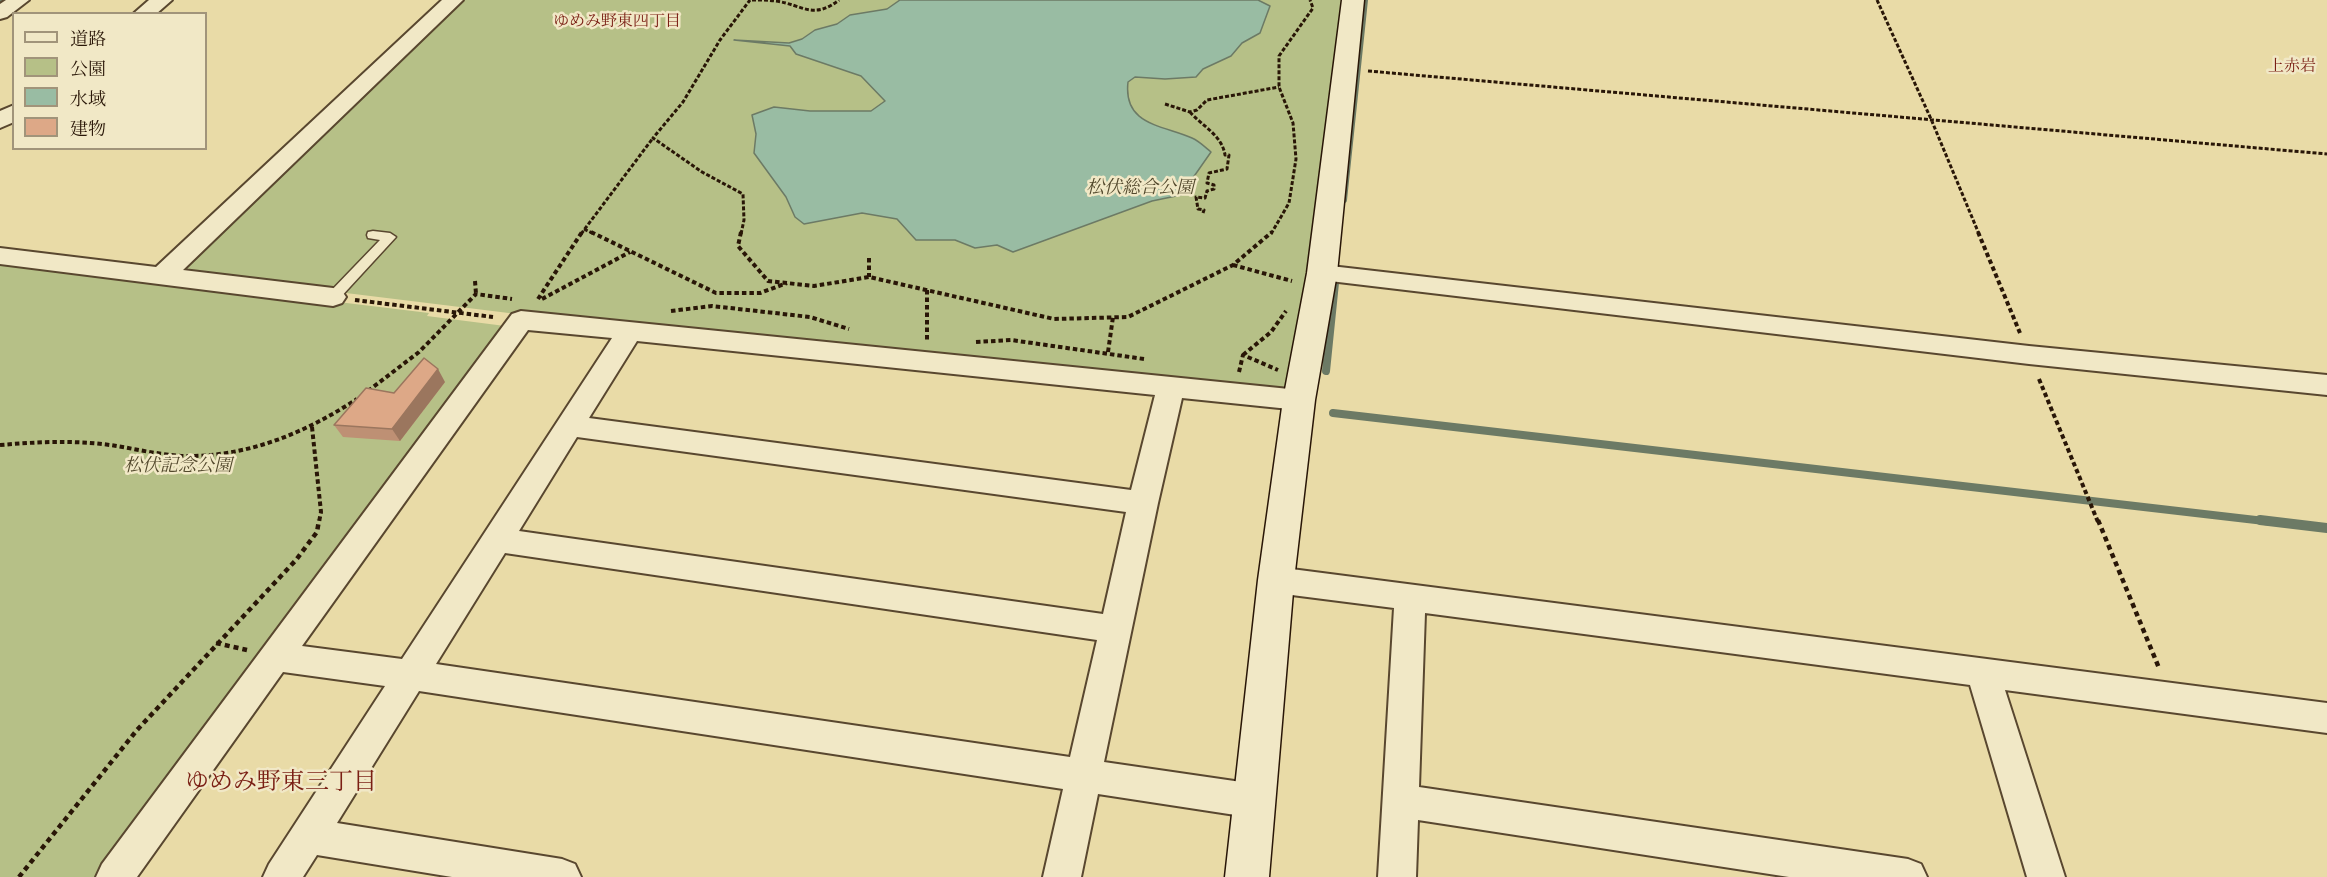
<!DOCTYPE html>
<meta charset="utf-8">
<style>
body{margin:0}
#map{position:relative;width:2327px;height:877px;overflow:hidden;background:#e9dba7;font-family:"Libre Bodoni","Noto Serif JP",serif}
canvas{display:block}
.legend{position:absolute;left:12px;top:12px;width:195px;height:138px;box-sizing:border-box;background:#f1e8c6;border:2px solid #a1947a;margin:0;padding:8px 10px;list-style:none;font-size:18px;color:#291607}
.legend li{display:flex;align-items:center;gap:12px;height:30px}
.legend b{width:30px;border:2px solid #a1947a}
</style>
<div id="map">
<canvas width="2327" height="877"></canvas>
<ul class="legend">
<li><b style="height:8px;background:#f1e8c6"></b>道路</li>
<li><b style="height:16px;background:#b6c087"></b>公園</li>
<li><b style="height:16px;background:#99bca3"></b>水域</li>
<li><b style="height:16px;background:#dda887"></b>建物</li>
</ul>
</div>
<script>
const context = document.querySelector('canvas').getContext('2d');
context.lineJoin = 'round';
function paint(path, color) {
  context.fillStyle = color;
  context.fill(path, 'evenodd');
}
function trace(path, color, width, dash) {
  context.strokeStyle = color;
  context.lineWidth = width;
  context.lineCap = dash ? 'butt' : 'round';
  context.setLineDash(dash || []);
  context.stroke(path);
}
function write(font, color, halo, rows, align = 'center') {
  context.font = font + ' "Libre Bodoni","Noto Serif JP",serif';
  context.lineWidth = 5;
  context.setLineDash([]);
  context.textBaseline = 'middle';
  context.strokeStyle = halo;
  context.fillStyle = color;
  for (const [text, x, y, turn = 0] of rows) {
    context.save();
    context.translate(x, y);
    context.rotate((+turn || 0) * Math.PI / 180);
    context.textAlign = isNaN(turn) ? turn : align;
    if (halo) context.strokeText(text, 0, 0);
    context.fillText(text, 0, 0);
    context.restore();
  }
}
paint(new Path2D(`
 M458,0H1352L1296,395L525,315L175,272Z
 M0,261L429,313L427,316L505,326L103,877H0Z`), '#b6c087');
const water = new Path2D(`
 M900,0H1258L1270,6L1260,33L1242,43L1231,56L1203,69L1196,77L1165,79L1135,77L1128,82C1123,125 1162,125 1192,138C1199,141 1205,147 1211,152L1181,195L1152,201L1013,252L997,245L975,248L955,240H916L897,219L862,213L804,224L795,217L786,197L754,153L756,134L752,115L774,107L810,111H871L885,101L861,76L796,54L790,46L734,40L789,43L802,39L815,30L837,24L850,15L887,9Z`);
paint(water, '#99bca3');
trace(water, '#6c7a65', 1.5);
trace(new Path2D(`
 M0,3L5,0
 M1344,200L1365,0`), '#6c7a65', 6);
trace(new Path2D(`
 M1326,371L1336,273
 M1333,413L2273,522`), '#6c7a65', 8);
trace(new Path2D(`
 M2260,520L2327,528`), '#6c7a65', 10);
const lane = new Path2D(`
 M373,231L390,233L396,237L338,300H328L326,297L328,294L380,240L368,238L367,235L368,232Z`);
const street = new Path2D(`
 M6,0H29L7,17L0,19V4Z
 M149,0H172L156,14H133Z
 M442,0H463L183,270L333,288L342,291L346,297L342,303L333,306L0,264V248L156,267Z
 M14,105V122L0,128V111Z
 M1322,265L2029,346L2327,375V395L2029,364L1313,279L1309,273L1313,267Z
 M521,311L1299,390L1309,393L1313,400L1309,407L1299,410L1182,398L1158,503L1104,762L1255,784L1268,789L1273,801L1268,813L1255,818L1098,794L1081,877H1043L1063,789L419,691L337,823L562,859L575,864L581,877H452L317,855L303,877H263L269,864L385,686L283,672L137,877H96L102,864L512,314ZM528,330L612,338L402,659L302,646ZM637,341L1155,395L1131,490L589,418ZM577,437L1126,512L1103,614L519,531ZM505,553L1097,640L1070,757L436,664Z
 M1276,567L2327,703V733L2005,690L2065,877H2027L1970,685L1425,613L1419,787L1908,859L1921,864L1927,877H1789L1418,820L1416,877H1378L1394,608L1276,593L1265,589L1260,580L1265,571Z`);
const secondary = new Path2D(`
 M1342,0H1364L1337,273L1315,400L1294,580L1269,877H1225L1258,580L1283,400L1307,273Z`);
trace(lane, '#59472f', 3);
trace(street, '#59472f', 4);
trace(secondary, '#291607', 3);
trace(new Path2D(`
 M752,0C760,0 768,0 776,1C803,5 813,20 839,0
 M1877,0L1931,119L1979,234
 M1368,71L2327,154
 M1165,104L1190,112L1197,110L1207,100L1279,87
 M1190,112C1202,126 1222,135 1225,155H1229L1227,169L1209,173L1207,183L1214,185V189L1207,191L1205,198L1196,197L1198,209L1204,210L1203,213
 M584,229L594,234
 M581,234L653,138
 M741,234L744,220L743,194L702,172L653,138L683,102L720,40L750,0
 M1271,234L1289,203L1296,159L1293,123L1279,87V56L1313,8L1310,0`), '#291607', 3, [4, 2]);
trace(new Path2D(`
 M591,232L716,293H760L787,283
 M741,232L738,246L768,281L814,286L869,277L1054,319L1128,317L1233,265L1272,232
 M1978,232L2020,333
 M869,258V277
 M1233,265L1292,281
 M475,281L476,294
 M927,290V340
 M538,299L582,232
 M542,299L630,252
 M355,300L493,317
 M671,311L712,306L810,317L849,329
 M976,342L1011,340L1144,359
 M1108,352L1113,317
 M1243,355L1271,332L1286,311
 M1239,372L1243,355L1278,370
 M2039,379L2098,522
 M368,391L419,352L476,294L512,299
 M312,427L321,512L319,522
 M0,445C36,442 73,440 110,445C138,449 166,457 195,456C255,454 308,431 357,399`), '#291607', 4, [4.5, 3]);
trace(new Path2D(`
 M2098,520L2159,668
 M216,643L247,650
 M19,877L137,730L296,560L317,532L319,520`), '#291607', 4.5, [5, 4]);
paint(lane, '#f1e8c6');
paint(street, '#f1e8c6');
paint(secondary, '#f1e8c6');
paint(new Path2D(`
 M445,382L400,441L343,437L334,425L394,393Z`), '#be9074');
paint(new Path2D(`
 M438,369L445,382L400,441L392,429Z`), '#9b765e');
const building = new Path2D(`
 M424,358L438,369L392,429L334,425L366,388L394,393Z`);
paint(building, '#dda887');
trace(building, '#9b765e', 1.5);
write('16px', '#7a1f14', '#f1e8c6', [
 ["ゆめみ野東四丁目",617,22],
 ["上赤岩",2292,67]
]);
write('italic 18px', '#53492d', '#f1e8c6', [
 ["松伏総合公園",1140,189],
 ["松伏記念公園",178,467]
]);
write('24px', '#7a1f14', '#f1e8c6', [
 ["ゆめみ野東三丁目",281,783]
]);
</script>
